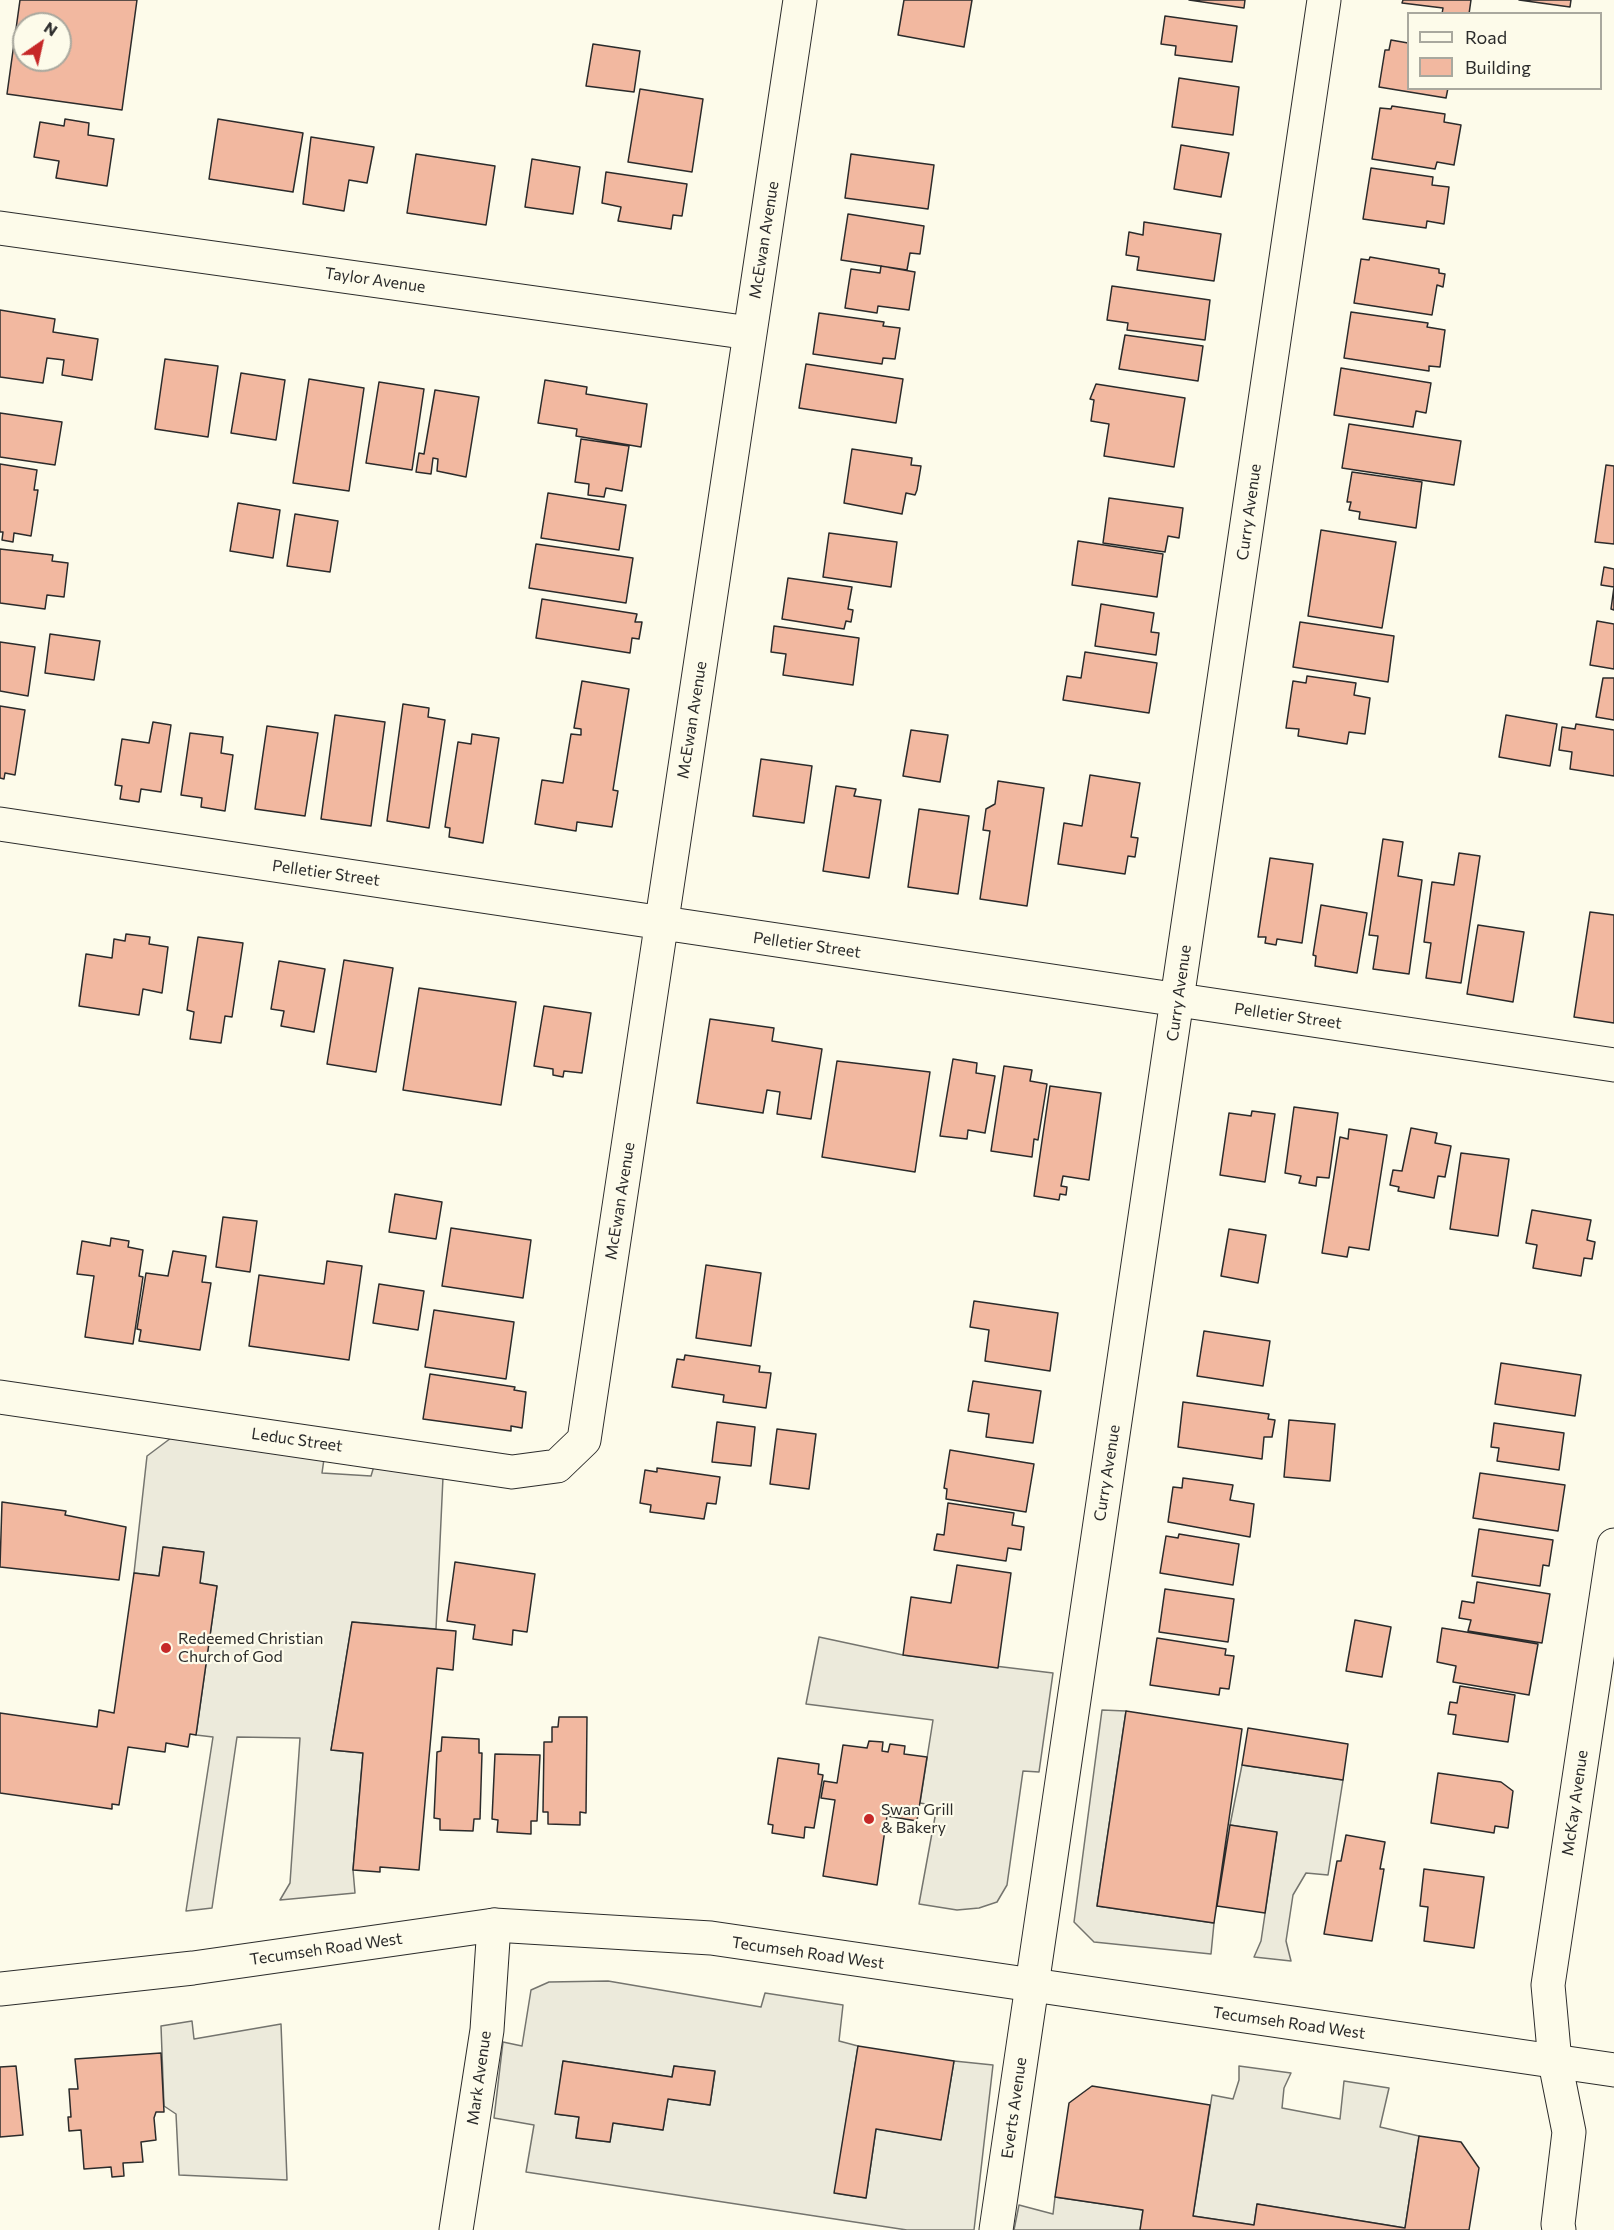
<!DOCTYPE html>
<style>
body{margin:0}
#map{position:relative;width:1614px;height:2230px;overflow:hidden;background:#fdfbea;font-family:Commissioner,sans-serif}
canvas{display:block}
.legend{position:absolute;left:1407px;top:12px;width:195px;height:78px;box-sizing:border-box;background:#fdfbea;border:2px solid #a9a89e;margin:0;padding:8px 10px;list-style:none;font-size:18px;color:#2b2b2b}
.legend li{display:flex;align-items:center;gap:12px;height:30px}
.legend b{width:30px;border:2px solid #a9a89e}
.north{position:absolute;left:12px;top:12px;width:60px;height:60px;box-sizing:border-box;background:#fdfbea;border:2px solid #a9a89e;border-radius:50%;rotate:34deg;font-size:16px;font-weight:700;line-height:24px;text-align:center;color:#2b2b2b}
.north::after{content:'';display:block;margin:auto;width:21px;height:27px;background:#c62828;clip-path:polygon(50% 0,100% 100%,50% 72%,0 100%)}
</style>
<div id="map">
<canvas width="1614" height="2230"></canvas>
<ul class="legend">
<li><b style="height:8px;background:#fdfbea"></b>Road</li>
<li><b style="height:16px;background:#f2b8a0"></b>Building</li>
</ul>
<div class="north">N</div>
</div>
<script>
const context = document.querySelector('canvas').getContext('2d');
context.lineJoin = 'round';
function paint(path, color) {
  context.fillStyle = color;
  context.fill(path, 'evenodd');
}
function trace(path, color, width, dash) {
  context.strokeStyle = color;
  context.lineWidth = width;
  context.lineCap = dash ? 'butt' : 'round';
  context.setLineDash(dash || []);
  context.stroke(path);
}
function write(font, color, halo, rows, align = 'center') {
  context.font = font + ' Commissioner,sans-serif';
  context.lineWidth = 4.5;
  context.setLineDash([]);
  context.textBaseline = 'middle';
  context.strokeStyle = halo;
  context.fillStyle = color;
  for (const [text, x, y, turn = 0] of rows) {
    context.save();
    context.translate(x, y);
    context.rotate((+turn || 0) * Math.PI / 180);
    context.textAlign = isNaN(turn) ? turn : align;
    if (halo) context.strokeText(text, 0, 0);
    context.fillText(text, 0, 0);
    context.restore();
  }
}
const parking = new Path2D(`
 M171,1438L324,1459L322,1473L371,1476L374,1466L443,1477L436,1629L352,1622L331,1750L363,1753L353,1870L355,1893L280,1900L290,1883L300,1738L237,1737L212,1908L186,1911L213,1737L196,1735L217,1586L200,1583L203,1552L163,1547L159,1576L134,1573L147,1456Z
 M819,1637L903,1655L1053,1673L1039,1772L1023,1771L1007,1885L997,1902L979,1908L957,1910L919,1904L937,1806L920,1803L933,1720L806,1704Z
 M1102,1710L1126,1711L1097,1906L1214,1923L1211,1954L1094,1942L1074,1922Z
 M1242,1765L1343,1780L1328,1875L1306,1873L1293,1895L1286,1941L1291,1961L1254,1957L1261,1941L1277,1833L1230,1825Z
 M608,1981L761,2007L765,1993L843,2005L839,2041L858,2046L835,2193L866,2198L876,2129L941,2139L954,2061L993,2065L974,2230H907L526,2172L534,2125L494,2118L503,2042L522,2046L531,1990L549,1982ZM563,2061L672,2077L674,2066L715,2072L710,2105L668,2099L663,2130L613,2123L610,2142L576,2138L579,2117L556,2114Z
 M192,2021L194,2039L281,2024L287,2180L179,2175L176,2114L164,2106L161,2026Z
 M1239,2066L1291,2073L1284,2088L1282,2108L1340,2119L1344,2081L1389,2088L1380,2127L1419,2136L1405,2228L1257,2204L1254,2225L1193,2216L1212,2095L1233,2099L1239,2080Z
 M1055,2197L1143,2210L1140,2230H1014L1019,2205L1053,2214Z`);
paint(parking, '#eceadb');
trace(parking, '#74746e', 1.5);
const building = new Path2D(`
 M20,0H137L122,110L7,94ZM24,24H60V60H24Z
 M904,0H972L964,47L898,35Z
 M1189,0H1245L1244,8Z
 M1403,0H1471L1469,14H1442L1443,8L1402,3Z
 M1519,0H1571L1570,7Z
 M1165,16L1237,26L1232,62L1175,55L1176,46L1161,44Z
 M1391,40L1408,43V88H1448L1446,98L1379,87L1385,50H1389Z
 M593,44L640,51L634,92L586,86Z
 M1179,78L1239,87L1233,135L1172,127Z
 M640,89L703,99L692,172L628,162Z
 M1392,106L1445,114L1444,122L1461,125L1454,165L1437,162L1435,169L1372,159L1380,108L1391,109Z
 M65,119L89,123L88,135L114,139L107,186L56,178L59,161L34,157L40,122L64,126Z
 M218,119L303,133L293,192L209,179Z
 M311,137L374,147L367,183L349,180L344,211L303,204Z
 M1181,145L1229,153L1221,197L1174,189Z
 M416,154L495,166L486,225L407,213Z
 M851,154L934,165L928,209L845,198Z
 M532,159L580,167L573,214L525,207Z
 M1371,168L1433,177L1432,185L1449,187L1444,224L1427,221L1426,228L1363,219Z
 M606,172L687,184L682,216L673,215L671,229L618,221L621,207L602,203Z
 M848,214L924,226L920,254L910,253L907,270L841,260Z
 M1144,222L1221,234L1214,281L1137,270L1139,257L1126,255L1129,232L1143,235Z
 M1370,257L1439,269V273L1445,274L1443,287L1437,285L1432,315L1354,303L1361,259L1369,260Z
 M881,266L915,272L909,310L878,306L877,313L845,308L851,269L880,273Z
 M1112,286L1210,300L1205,340L1127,330L1128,323L1107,320Z
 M0,310L55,319L53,332L98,339L92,380L62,375L64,360L47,358L43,383L0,377Z
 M1351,312L1428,323L1427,327L1445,330L1440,367L1429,366V371L1344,358Z
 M819,313L884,322L883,326L900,328L895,359L883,358L882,364L813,354Z
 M1125,335L1203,346L1198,381L1119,369Z
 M165,359L218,366L208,437L155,429Z
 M806,364L903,379L896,423L799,408Z
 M1341,368L1431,383L1426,413L1416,411L1413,427L1334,415Z
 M241,373L285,380L276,440L231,433Z
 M309,379L364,388L349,491L293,483Z
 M545,380L587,387L586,394L647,404L641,447L576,436L577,429L538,423Z
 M379,382L424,389L412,470L366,463Z
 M1096,384L1185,398L1174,467L1104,456L1109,424L1091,421L1094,400L1090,399Z
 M435,390L479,397L466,477L437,471L438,459L433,458L431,474L416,472L419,453L424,454Z
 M0,413L62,422L55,465L0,457Z
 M1349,424L1461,441L1454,485L1342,468Z
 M581,439L629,446L622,491L606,488L604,497L588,495L589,484L575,482Z
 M852,449L912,458L911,465L921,466L917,490L915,495L906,493L902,514L844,503Z
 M0,464L37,470L34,490H38L31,536L14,533L13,542L2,540L3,532H0Z
 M1606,465L1614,466V544L1595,542Z
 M1352,472L1422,482L1416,528L1359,519L1360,512L1349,510L1351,502H1347Z
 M548,493L626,505L619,550L541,538Z
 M1109,498L1183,508L1179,538L1168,536L1165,552L1103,543Z
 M238,503L280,510L273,558L230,551Z
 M295,514L338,521L330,572L287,566Z
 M1321,530L1396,542L1382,628L1308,616Z
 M829,533L897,542L891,587L823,577Z
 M1078,541L1163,554L1157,597L1072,585Z
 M536,544L633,558L626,603L529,588Z
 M0,549L53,555L52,561L68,563L64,597L47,595L45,609L0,603Z
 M1604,567L1614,569V610L1611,609L1614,587L1601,585Z
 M788,578L852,587L848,609L853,610L851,622L846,621L844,629L782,619Z
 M542,599L637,614L635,622H642L639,639L632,638L630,653L536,638Z
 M1101,604L1154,613L1151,632L1159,633L1156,655L1095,646Z
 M1597,621L1614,624V669L1590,665Z
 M1300,622L1394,636L1388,682L1293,667Z
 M774,626L859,638L853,685L783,675L786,654L771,652Z
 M50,634L100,641L94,680L45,673Z
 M0,642L35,647L28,696L0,691Z
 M1085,652L1157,663L1149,713L1063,700L1067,676L1081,678Z
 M1307,676L1356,683L1354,695L1370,698L1365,734L1349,732L1347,744L1298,736L1299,729L1286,728L1293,681L1306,683Z
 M1603,678H1614V720L1596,717Z
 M582,681L629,689L613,790L618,791L612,827L577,822L576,831L535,824L542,780L563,783L571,734L581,735V729L574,728Z
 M403,704L429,708L428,717L445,720L429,828L387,821Z
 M0,706L25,710L15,775L5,773L4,779L0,778Z
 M335,715L385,722L371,826L321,819Z
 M1506,715L1557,724L1550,766L1499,757Z
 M153,722L171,725L161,792L141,789L139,802L120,799L122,786L115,785L122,739L149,743Z
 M1576,724L1614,730V776L1570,769L1572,752L1559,750L1562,727L1575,729Z
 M267,726L318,733L305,816L255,809Z
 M911,730L948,735L940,782L903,776Z
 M190,733L223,737L221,753L233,755L225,811L201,807L202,798L181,795Z
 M472,734L499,738L483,843L449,837L450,828L445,827L458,742L471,744Z
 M761,759L812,766L804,823L753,816Z
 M1090,775L1140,783L1131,837L1138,838L1135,857L1128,856L1125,874L1058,864L1064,823L1082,826Z
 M998,781L1044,788L1027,906L980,899L990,831L983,830L986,809L995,804Z
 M836,786L856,789L854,796L881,800L869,878L823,871Z
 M919,809L969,816L958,894L908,887Z
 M1383,839L1403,842L1398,876L1422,880L1409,974L1373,969L1378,936L1369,935Z
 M1459,853L1480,856L1461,983L1426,978L1431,943L1424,942L1432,882L1454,885Z
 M1270,858L1313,864L1302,943L1277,939L1276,945L1265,943L1266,937H1258Z
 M1321,905L1367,913L1357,973L1315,966L1316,956L1313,955Z
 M1590,912L1614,915V1023L1574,1017Z
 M1478,925L1524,932L1513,1002L1467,994Z
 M126,934L150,937L149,944L168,947L162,993L143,989L139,1015L79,1006L86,954L112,958L114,939L125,941Z
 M198,937L243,943L232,1017L225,1016L221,1043L190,1039L194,1012L187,1010Z
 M344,960L393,968L376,1072L327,1064Z
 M279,961L325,969L314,1032L281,1026L284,1011L271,1009Z
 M419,988L516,1002L501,1105L403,1090Z
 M544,1006L591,1013L582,1073L564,1071L563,1077L553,1075V1069L534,1066Z
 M710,1019L774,1028L772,1041L822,1049L811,1119L777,1114L780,1092L767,1090L763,1113L697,1103Z
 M953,1059L977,1063L976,1073L995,1076L985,1133L968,1130L967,1139L940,1136Z
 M837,1061L930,1072L915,1172L822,1157Z
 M1004,1066L1032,1070L1030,1081L1047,1084L1038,1140L1034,1139L1032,1157L991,1151Z
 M1050,1086L1101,1093L1089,1180L1063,1176L1061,1186L1067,1187L1066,1195L1060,1194L1059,1200L1034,1196Z
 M1294,1107L1338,1113L1329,1178L1317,1177L1316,1186L1299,1183L1301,1176L1285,1173Z
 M1252,1111L1275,1114L1265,1182L1220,1175L1229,1113L1251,1116Z
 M1411,1128L1437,1133L1435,1143L1451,1146L1445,1177L1438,1176L1434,1198L1398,1191L1399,1187L1390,1185L1393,1170L1402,1171Z
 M1349,1129L1387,1135L1369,1250L1349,1247L1347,1257L1322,1253L1340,1137L1348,1139Z
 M1461,1153L1509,1159L1498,1236L1450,1229Z
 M395,1194L442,1202L436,1239L389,1232Z
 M1532,1210L1591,1220L1587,1240L1595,1242L1592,1259L1584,1258L1581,1276L1533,1268L1537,1245L1526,1243Z
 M223,1217L257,1221L250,1272L216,1267Z
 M451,1228L531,1240L523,1298L442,1286Z
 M1229,1229L1266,1235L1258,1283L1221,1276Z
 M111,1238L129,1241L128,1247L143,1250L139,1276L143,1277L133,1344L85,1337L94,1276L77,1274L82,1241L110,1246Z
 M173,1251L206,1256L202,1282L211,1283L200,1350L139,1341L141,1330L137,1329L146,1273L168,1276Z
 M327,1261L362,1266L349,1360L249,1346L259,1275L324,1284Z
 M706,1265L761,1273L751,1346L696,1338Z
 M379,1284L424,1291L418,1330L373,1323Z
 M974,1301L1058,1313L1050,1371L985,1361L989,1330L970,1327Z
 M434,1310L514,1322L506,1379L425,1367Z
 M1204,1331L1270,1341L1263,1386L1197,1376Z
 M685,1355L760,1366L759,1372L771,1373L766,1408L723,1402L724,1395L672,1387L677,1359L684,1360Z
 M1501,1363L1581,1375L1575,1416L1495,1404Z
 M430,1374L515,1387L514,1390L526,1392L522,1428L511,1426V1431L423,1419Z
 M973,1381L1041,1391L1033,1443L986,1437L989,1414L968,1411Z
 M1183,1402L1269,1414L1268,1419L1275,1420L1272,1437H1264L1262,1459L1178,1447Z
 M1289,1420L1335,1424L1330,1481L1284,1477Z
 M717,1422L755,1427L751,1466L712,1462Z
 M1494,1423L1564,1433L1559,1470L1497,1461L1499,1448L1491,1447Z
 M777,1429L816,1434L809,1489L770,1484Z
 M950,1450L1034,1464L1026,1512L946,1499L947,1489L944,1488Z
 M657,1468L720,1477L716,1504L707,1503L704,1519L650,1512L651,1505L640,1503L645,1470L657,1472Z
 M1480,1473L1565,1485L1558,1531L1473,1518Z
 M1183,1478L1233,1485L1230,1500L1254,1504L1250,1537L1168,1522L1173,1487L1182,1488Z
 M2,1502L66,1511L65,1515L126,1527L119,1580L0,1567Z
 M948,1503L1014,1513L1012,1525L1024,1527L1021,1550L1008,1548L1006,1561L934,1550L937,1534L944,1535Z
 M1479,1529L1553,1540L1549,1566L1543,1565L1540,1586L1472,1576Z
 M1179,1534L1239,1544L1233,1585L1160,1573L1166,1536L1178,1538Z
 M163,1547L204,1552L200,1583L217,1586L196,1735L190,1734L188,1747L166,1743L165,1752L128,1747L119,1805L112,1804V1809L0,1793V1713L97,1727L99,1710L114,1713L134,1573L159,1576Z
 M455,1562L535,1574L527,1632L513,1630L512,1645L473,1639L475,1625L447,1621Z
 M957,1565L1011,1573L998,1668L903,1655L911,1597L951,1603Z
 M1477,1582L1550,1594L1542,1643L1468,1631L1471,1620L1459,1618L1462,1601L1474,1603Z
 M1165,1589L1234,1599L1228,1642L1159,1632Z
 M1355,1620L1391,1627L1382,1677L1346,1671Z
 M352,1622L456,1631L453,1670L437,1668L419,1870L380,1867V1872L353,1870L363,1753L331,1750Z
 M1442,1628L1538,1644L1529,1695L1453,1682L1456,1666L1437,1662Z
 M1157,1638L1226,1649L1225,1655L1234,1656L1229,1689L1220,1688L1219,1695L1150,1685Z
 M1460,1686L1515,1695L1508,1742L1453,1734L1456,1715L1448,1714L1450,1702L1457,1703Z
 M1126,1711L1242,1729L1214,1923L1097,1906Z
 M559,1717H587L586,1813L580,1812V1825L548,1824V1812H543L544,1742H552V1727H558Z
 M1248,1728L1348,1744L1343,1780L1242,1765Z
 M442,1737L479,1739V1753H482L480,1819H474L473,1831L440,1830V1819L434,1818L437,1752L441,1751Z
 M869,1741L883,1742L882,1751L888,1752L890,1744L905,1746L904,1754L927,1757L917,1821L887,1816L877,1885L823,1876L835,1800L821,1798L824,1781L837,1783L843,1745L867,1748Z
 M495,1754L540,1755L537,1821H531V1834L497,1832L498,1820L492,1819Z
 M778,1758L819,1764L818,1774L823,1775L814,1828L805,1827L804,1838L772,1833L773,1825L768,1824Z
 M1438,1773L1501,1782L1513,1791L1508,1828L1495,1826L1494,1833L1431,1823Z
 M1230,1825L1277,1832L1265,1913L1217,1906Z
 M1346,1835L1385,1842L1380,1869H1384L1372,1941L1324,1934L1337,1861H1341Z
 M1424,1869L1484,1877L1474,1948L1424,1941L1428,1907L1420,1906Z
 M858,2046L954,2061L941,2140L876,2129L866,2198L834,2193Z
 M161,2053L164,2112H156L154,2118L156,2140L141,2142L143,2162L123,2163L124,2176L112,2177L111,2167L84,2169L81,2130L69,2131L68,2117H71L69,2089H78L75,2059Z
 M563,2061L672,2077L674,2066L715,2071L710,2105L668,2099L663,2130L613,2123L610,2142L576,2138L579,2117L555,2114Z
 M16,2066L23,2135L0,2137V2067Z
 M1092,2086L1210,2105L1193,2216L1254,2225L1257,2204L1405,2228L1419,2136L1461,2142L1479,2168L1469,2230H1140L1143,2210L1055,2197L1069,2103Z`);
paint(building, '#f2b8a0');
trace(building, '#2b2b2b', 1.5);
const street = new Path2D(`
 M0,228L750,333
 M0,824L1614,1065
 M0,1397L512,1472L557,1466L584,1440L800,0
 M456,2230L487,2030L494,1925
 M996,2230L1324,0
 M1559,2230L1558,2224L1569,2132L1555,2062L1548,1985L1614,1545`);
const secondary = new Path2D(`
 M0,1989L193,1968L494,1925L711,1938L1614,2070`);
trace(street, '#2b2b2b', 35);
trace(secondary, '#2b2b2b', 35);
trace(street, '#fdfbea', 33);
trace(secondary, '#fdfbea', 33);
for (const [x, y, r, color] of [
 [166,1648,6,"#c62828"],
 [869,1819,6,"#c62828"]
]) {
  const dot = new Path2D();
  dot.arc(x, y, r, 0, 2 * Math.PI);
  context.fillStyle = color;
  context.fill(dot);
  trace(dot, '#fdfbea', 2);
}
write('16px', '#2b2b2b', '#fdfbea', [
 ["McEwan Avenue",764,240,-81],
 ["Taylor Avenue",375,280,8],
 ["Curry Avenue",1249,512,-82],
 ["McEwan Avenue",692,720,-81],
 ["Pelletier Street",326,873,8],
 ["Pelletier Street",807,945,8],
 ["Curry Avenue",1179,993,-82],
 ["Pelletier Street",1288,1016,8],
 ["McEwan Avenue",620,1201,-81],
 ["Leduc Street",297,1440,8],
 ["Curry Avenue",1107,1473,-81],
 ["McKay Avenue",1575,1803,-82],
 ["Tecumseh Road West",326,1949,-8],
 ["Tecumseh Road West",808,1953,8],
 ["Tecumseh Road West",1289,2023,8],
 ["Mark Avenue",479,2078,-82],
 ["Everts Avenue",1014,2108,-82]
]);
write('16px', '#2b2b2b', '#fdfbea', [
 ["Redeemed Christian",178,1639],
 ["Church of God",178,1657],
 ["Swan Grill",881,1810],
 ["& Bakery",881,1828]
], 'left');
</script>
